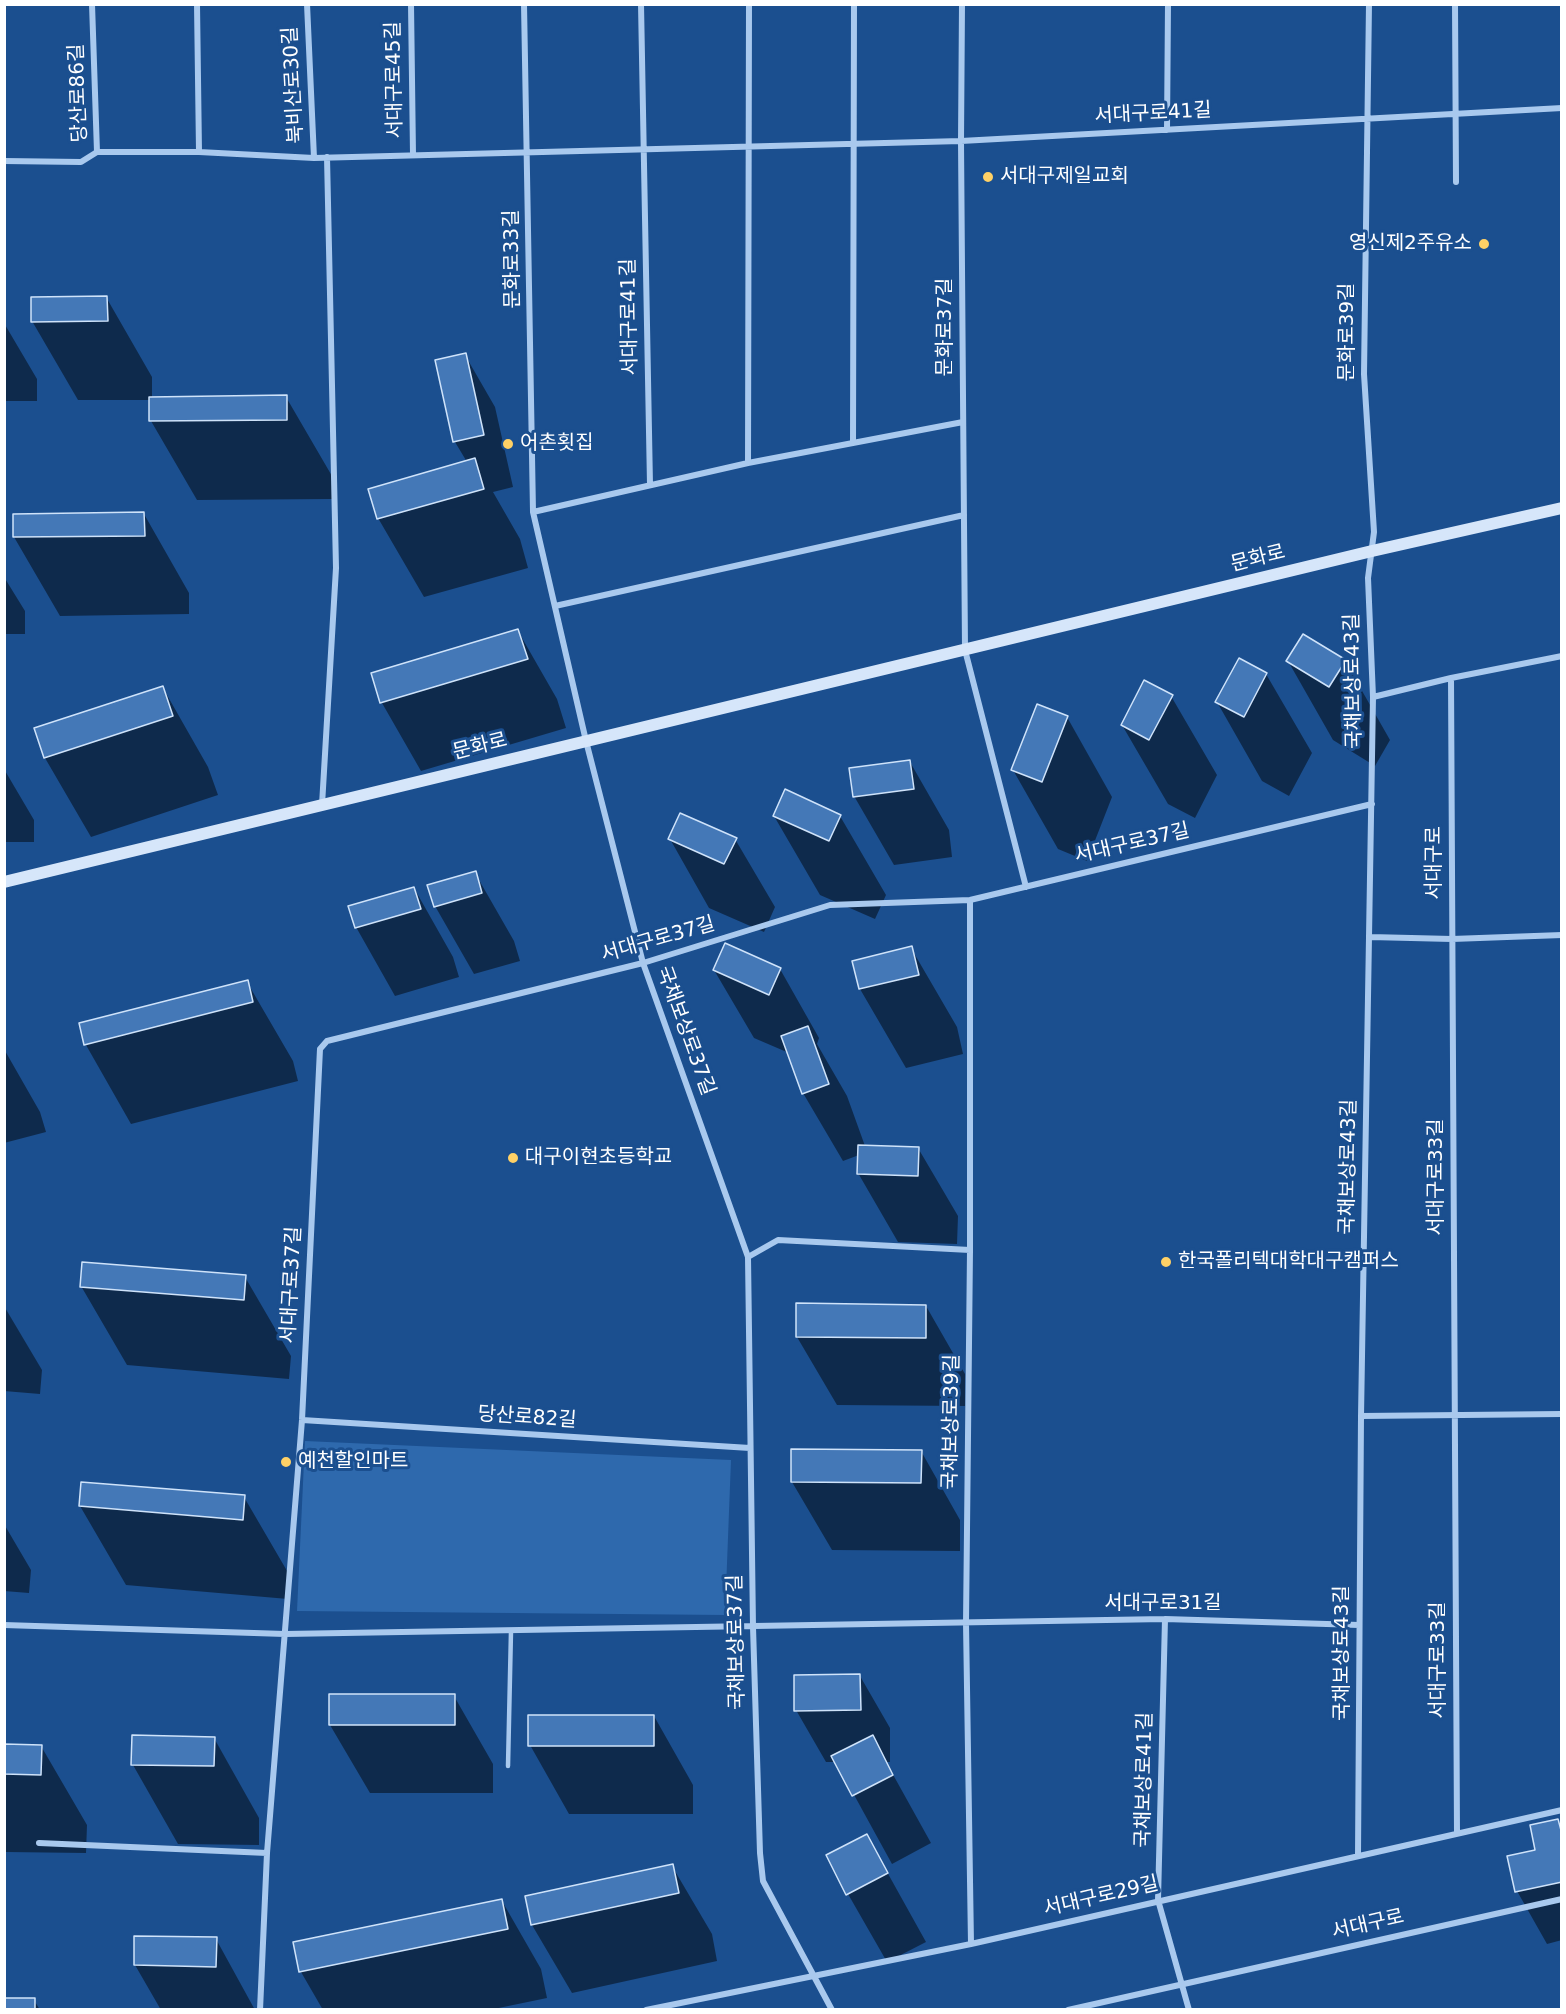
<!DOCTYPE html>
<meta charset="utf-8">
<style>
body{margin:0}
#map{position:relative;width:1566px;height:2014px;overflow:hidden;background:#1b4f8f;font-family:"DejaVu Sans",sans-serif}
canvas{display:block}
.frame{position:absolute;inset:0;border:6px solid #fff;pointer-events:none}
</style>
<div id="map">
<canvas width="1566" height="2014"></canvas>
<div class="frame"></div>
</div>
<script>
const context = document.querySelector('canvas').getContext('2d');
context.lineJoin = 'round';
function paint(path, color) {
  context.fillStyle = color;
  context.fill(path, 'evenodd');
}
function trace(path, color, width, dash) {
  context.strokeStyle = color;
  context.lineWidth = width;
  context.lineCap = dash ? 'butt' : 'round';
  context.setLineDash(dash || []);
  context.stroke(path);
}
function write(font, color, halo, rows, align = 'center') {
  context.font = font + ' "DejaVu Sans","Noto Sans KR",sans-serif';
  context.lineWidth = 6;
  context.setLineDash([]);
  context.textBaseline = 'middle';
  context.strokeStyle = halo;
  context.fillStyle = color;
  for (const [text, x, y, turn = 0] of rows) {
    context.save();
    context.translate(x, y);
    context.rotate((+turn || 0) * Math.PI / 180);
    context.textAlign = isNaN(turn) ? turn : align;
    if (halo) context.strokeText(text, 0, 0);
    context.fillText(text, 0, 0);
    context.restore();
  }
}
paint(new Path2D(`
 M305,1441L731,1460L725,1615L297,1611Z`), '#2e69ad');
paint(new Path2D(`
 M106,297L152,377V398L286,397L332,476V499L197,500L151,421V400H78L32,321Z
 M4,323L37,379V401H4Z
 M465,355L495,407L513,487L493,492L520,539L528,568L424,597L378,518L467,462L455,442Z
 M144,514L189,593V614L60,616L14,537Z
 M4,577L25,611V634H4Z
 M518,631L557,699L566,728L421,771L382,703L373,674Z
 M1288,661H1345L1390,740L1375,766L1333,740Z
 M1266,674L1312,753L1289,796L1262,781L1217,702Z
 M163,688L208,767L218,795L91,837L45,758L36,729Z
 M1171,696L1217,775L1195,818L1168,804L1122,725Z
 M1067,717L1112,797L1087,861L1058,849L1013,770Z
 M910,762L949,830L952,857L894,865L854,796Z
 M4,769L34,820V842H4Z
 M774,816H840L886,895L875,919L820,895Z
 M670,839H735L775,907L764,932L709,908Z
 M475,873L514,941L520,961L474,974L435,906Z
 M414,888L453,957L459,977L395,996L356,927Z
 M911,948L957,1027L963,1054L906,1068L860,989L854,962Z
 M780,969L819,1038L817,1044L847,1096L865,1146L918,1148L958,1216L957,1244L898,1242L858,1173L859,1155L843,1161L803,1093L789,1053L754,1038L714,970Z
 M247,982L293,1061L298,1081L131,1124L86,1045L80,1024Z
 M4,1049L40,1112L46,1132L4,1143Z
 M245,1277L291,1356L289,1379L127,1365L81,1286Z
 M4,1306L42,1370L40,1394L4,1391Z
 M926,1306L965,1374V1406L837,1405L797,1337Z
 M921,1451L960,1520V1551L832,1550L792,1482Z
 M244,1497L290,1576L288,1599L126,1585L80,1506Z
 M4,1524L31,1570L29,1593L4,1591Z
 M860,1676L890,1728V1762H886L931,1843L892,1864L836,1762H826L796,1710Z
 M330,1696H454L493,1764V1793H370L330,1725Z
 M654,1716L693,1785V1814H569L530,1745Z
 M214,1738L259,1818V1845L178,1844L133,1765Z
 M4,1746H41L87,1825L86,1853L6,1852Z
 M1557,1821L1562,1828V1940L1547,1944L1517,1891L1537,1851Z
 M867,1836L926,1942L887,1962L848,1894Z
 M672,1866L712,1934L717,1961L572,1993L532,1925Z
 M502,1901L541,1969L547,1998L489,2010H323L301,1972L295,1943Z
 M136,1938L216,1939L255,2010H161L135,1965Z
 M34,2000L40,2010H4Z`), '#0007');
const building = new Path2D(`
 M107,296L108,321L31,322V297Z
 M466,353L484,435L453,442L435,360Z
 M287,395V420L149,421V397Z
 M475,458L484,489L377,519L368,489Z
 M144,512L145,536L13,537V514Z
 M518,629L528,659L380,703L371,673Z
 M1303,634L1346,660L1329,687L1286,661Z
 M1239,658L1267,673L1244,717L1215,702Z
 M1144,680L1173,695L1149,740L1121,725Z
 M163,686L173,716L44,758L34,728Z
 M1037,704L1068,716L1042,782L1011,770Z
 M910,760L914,789L853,797L849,768Z
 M785,789L841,815L829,841L773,816Z
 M680,813L737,838L724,864L668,839Z
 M476,871L482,893L434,907L427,885Z
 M414,887L421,909L355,928L348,906Z
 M725,943L781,968L769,995L713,970Z
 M912,946L919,975L859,989L852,961Z
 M248,980L253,1002L84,1045L79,1023Z
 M808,1026L829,1084L802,1094L781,1036Z
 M858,1145L919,1147L918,1176L857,1174Z
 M82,1262L246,1275L244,1300L80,1287Z
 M796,1303L926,1305V1338L796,1337Z
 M791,1449L922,1450L921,1483L791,1482Z
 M81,1482L245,1495L243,1520L79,1506Z
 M860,1674L861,1710L794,1711V1675Z
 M329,1694H455V1725H329Z
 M528,1715H654V1746H528Z
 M132,1735L215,1737L214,1766L131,1765Z
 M873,1735L893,1775L852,1796L831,1756Z
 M4,1744L42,1745L41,1775L4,1774Z
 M1558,1819L1562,1834V1882L1515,1892L1507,1856L1535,1850L1530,1825Z
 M867,1834L888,1873L846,1895L826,1855Z
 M673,1864L679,1893L531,1925L525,1896Z
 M502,1899L508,1929L299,1972L293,1942Z
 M134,1936L217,1937L216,1967L134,1965Z
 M4,1998H35V2010H4Z`);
paint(building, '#4478b7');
trace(building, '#cfe3fa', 1.5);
trace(new Path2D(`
 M508,1766L511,1631`), '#a9c9ee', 4.5);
trace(new Path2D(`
 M92,4L97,152
 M197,4L199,152
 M307,4L314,158
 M411,4L413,155
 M524,4L533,512L586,741L643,963L748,1257L753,1627L760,1853L763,1881L832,2010
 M641,4L650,485
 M962,4L961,141L965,650L1026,887
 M1455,4L1456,182
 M1167,130L1168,4
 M97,152H199L314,158L961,141L1562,108
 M4,161L81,162L97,152
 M853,443L854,4
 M748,463L749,4
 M533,512L748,463L963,422
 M555,606L964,515
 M1451,678L1457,1833
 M1373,697L1451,678L1562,656
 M322,805L336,568L327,157
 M970,900V1250L966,1623L971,1944
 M1370,937L1452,939L1562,935
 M748,1257L778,1240L970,1250
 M1361,1416L1562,1414
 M302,1420L750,1448
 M1165,1619L1158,1900L1189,2010
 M4,1625L285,1634L1165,1619L1359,1625
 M39,1843L267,1853
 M1358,1855L1361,1416L1373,697L1368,578L1374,532L1364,374L1369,4
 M260,2010L267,1853L302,1420L320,1049L327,1041L643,963L830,905L970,900L1372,804
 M646,2010L971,1944L1562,1810
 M1068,2010L1562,1899`), '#a9c9ee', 6);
trace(new Path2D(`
 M4,882L1372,551L1562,508`), '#d6e6fa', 12);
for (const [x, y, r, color] of [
 [988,177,6,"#ffd166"],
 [1484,244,6,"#ffd166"],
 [508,444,6,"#ffd166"],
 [513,1158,6,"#ffd166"],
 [1166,1262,6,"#ffd166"],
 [286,1462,6,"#ffd166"]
]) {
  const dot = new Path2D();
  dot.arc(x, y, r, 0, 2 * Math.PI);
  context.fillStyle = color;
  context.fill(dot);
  trace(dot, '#1b4f8f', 2);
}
write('20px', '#fff', '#1b4f8f', [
 ["서대구로45길",395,80,-91],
 ["북비산로30길",294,85,-93],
 ["당산로86길",79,93,-92],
 ["서대구로41길",1153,114,-3],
 ["문화로33길",513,259,-91],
 ["서대구로41길",630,317,-91],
 ["문화로37길",946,327,-90],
 ["문화로39길",1348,332,-90],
 ["문화로",1258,559,-14],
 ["국채보상로43길",1354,681,-91],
 ["문화로",480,747,-14],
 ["서대구로37길",1132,844,-13],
 ["서대구로",1435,863,-90],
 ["서대구로37길",658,940,-16],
 ["국채보상로37길",685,1031,70],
 ["국채보상로43길",1349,1167,-89],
 ["서대구로33길",1437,1177,-90],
 ["서대구로37길",292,1285,-87],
 ["당산로82길",527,1418,4],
 ["국채보상로39길",952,1422,-89],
 ["서대구로31길",1163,1604],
 ["국채보상로37길",737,1642,-91],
 ["국채보상로43길",1343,1653,-90],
 ["서대구로33길",1439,1660,-90],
 ["국채보상로41길",1145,1780,-89],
 ["서대구로29길",1101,1897,-13],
 ["서대구로",1368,1925,-13]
]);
write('20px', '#fff', '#1b4f8f', [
 ["서대구제일교회",1000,177],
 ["영신제2주유소",1472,244,"right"],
 ["어촌횟집",520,444],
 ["대구이현초등학교",525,1158],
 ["한국폴리텍대학대구캠퍼스",1178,1262],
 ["예천할인마트",298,1462]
], 'left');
</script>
